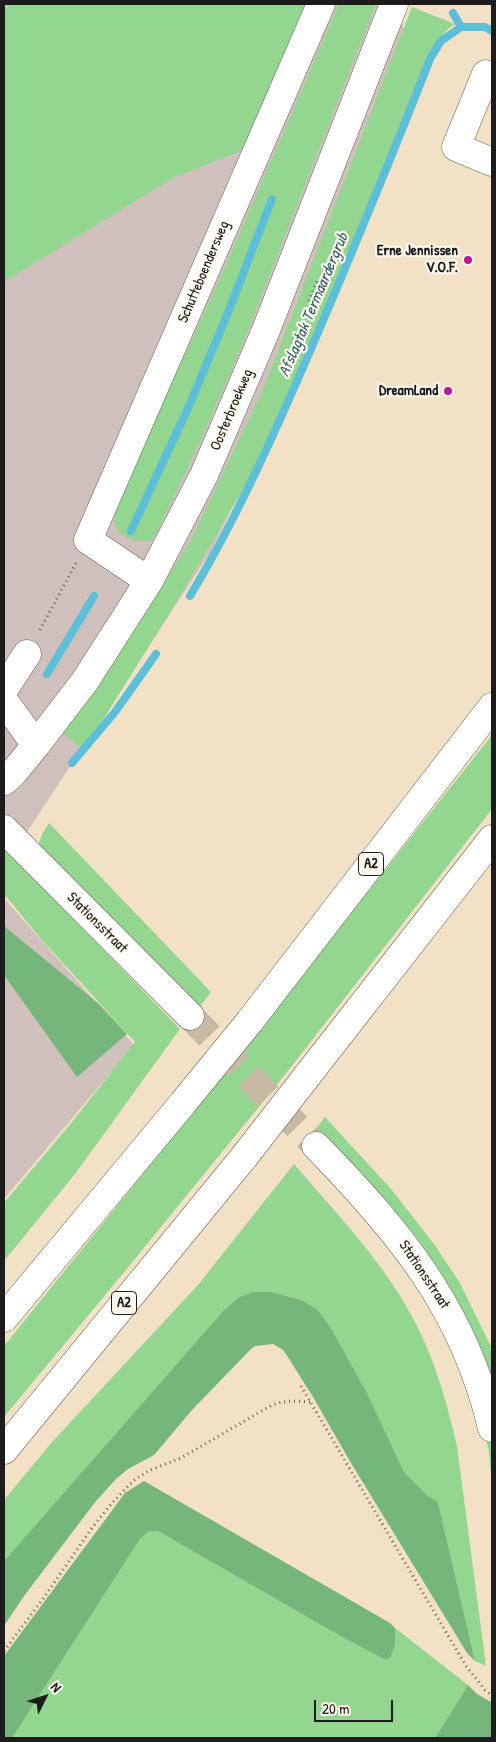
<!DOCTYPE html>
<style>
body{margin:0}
#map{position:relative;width:496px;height:1742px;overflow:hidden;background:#f2e1c4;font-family:"Patrick Hand",sans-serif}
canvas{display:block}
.frame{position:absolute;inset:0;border:5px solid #1c1c1c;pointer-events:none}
.north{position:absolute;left:20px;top:1672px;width:50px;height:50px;-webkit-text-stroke:4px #fbf7ec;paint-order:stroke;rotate:49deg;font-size:14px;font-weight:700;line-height:20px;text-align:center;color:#1c1c1c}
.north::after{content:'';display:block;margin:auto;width:18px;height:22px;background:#1c1c1c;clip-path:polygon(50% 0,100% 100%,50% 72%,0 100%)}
.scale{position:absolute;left:314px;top:1700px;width:79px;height:22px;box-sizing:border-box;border:2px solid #1c1c1c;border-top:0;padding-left:6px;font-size:15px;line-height:18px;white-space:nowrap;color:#1c1c1c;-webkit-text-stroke:4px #fbf7ec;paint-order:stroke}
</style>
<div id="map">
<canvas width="496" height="1742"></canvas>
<div class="frame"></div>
<div class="north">N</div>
<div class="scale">20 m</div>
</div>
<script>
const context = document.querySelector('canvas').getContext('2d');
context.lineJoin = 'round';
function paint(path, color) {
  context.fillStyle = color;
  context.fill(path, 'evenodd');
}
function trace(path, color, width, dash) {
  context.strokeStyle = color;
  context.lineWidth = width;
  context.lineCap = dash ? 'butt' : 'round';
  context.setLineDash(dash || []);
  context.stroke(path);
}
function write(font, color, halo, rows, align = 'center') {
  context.font = font + ' "Patrick Hand",sans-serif';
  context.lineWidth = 4.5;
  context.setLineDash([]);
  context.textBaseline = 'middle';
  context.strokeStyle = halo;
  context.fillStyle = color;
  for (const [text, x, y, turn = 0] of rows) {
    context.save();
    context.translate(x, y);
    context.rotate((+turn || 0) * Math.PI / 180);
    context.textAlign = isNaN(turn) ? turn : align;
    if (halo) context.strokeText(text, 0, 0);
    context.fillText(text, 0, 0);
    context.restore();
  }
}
paint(new Path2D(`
 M4,4H395L410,46L273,423L211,551L4,867Z
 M4,898L134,1045L4,1199Z`), '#cfc0bb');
paint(new Path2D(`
 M11,4H310L250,147L171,179L4,282V8Z
 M339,4H376L239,353L198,446L156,534L151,541L131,540L121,533L114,524L115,514L130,472L220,279Z
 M412,7L455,24L449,28L440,38L355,235L283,412L244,488L168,616L84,750L62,733L104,678L191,540L262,392Z
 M492,735V809L284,1076L125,1271L4,1417V1346L234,1061Z
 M49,823L211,992L198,1009L38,846L42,834Z
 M4,850L19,863L180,1029L75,1174L4,1261V1203L72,1122L135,1042L42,940L4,894Z
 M325,1117L391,1189L434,1244L460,1283L492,1349V1484L489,1452L475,1390L442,1309L309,1138Z
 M294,1164C334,1211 379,1257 409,1311C433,1353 446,1399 457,1446L486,1666L475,1661L438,1502L427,1495L404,1472L367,1394L331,1328L318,1310L302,1300L271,1292H253L239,1297L223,1311L4,1561V1500L53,1441L198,1285Z
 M149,1531H158L340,1636L384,1659L395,1645V1628L468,1685L435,1738H12L140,1539Z`), '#92d68f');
paint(new Path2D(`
 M4,926L99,1004L127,1034L77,1077L4,975Z
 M253,1292H271L302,1300L318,1310L331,1328L367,1393L404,1472L427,1495L438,1502L475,1661L467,1653L351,1463L313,1397L286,1354L283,1350L273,1344L255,1346L250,1350L192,1410L154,1455L128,1469L116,1479L96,1501L24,1596L4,1626V1561L223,1311L239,1297Z
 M144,1481L390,1623L395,1628V1645L390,1658L384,1659L340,1636L158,1531H149L140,1539L12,1738H4V1656L125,1493Z
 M468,1685L477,1694L491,1702L492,1738H435Z`), '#75b77a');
trace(new Path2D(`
 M453,13L461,27H485L492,31
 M131,531L189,406L227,315L272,199
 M190,596C238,516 277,428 314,342C354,248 393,154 430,59L441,41L461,27
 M47,674L94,596
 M72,763L115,712L156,654`), '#5cbfda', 8);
trace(new Path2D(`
 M190,1016L316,1146`), '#c7baa2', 28, [28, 14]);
const minor = new Path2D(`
 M492,77L486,74L456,147L492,162
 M149,581L88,540L321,4
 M4,689L27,654
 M4,701L36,745
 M4,781L14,772L36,745L85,681L149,581L204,475L266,330L394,4
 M4,829L190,1016
 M316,1146C399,1231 464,1309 492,1428`);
const highway = new Path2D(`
 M250,1021L492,707
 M307,1076L492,839
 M4,1318L183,1103
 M4,1450L244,1157`);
trace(minor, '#676157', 29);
trace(highway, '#676157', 29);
trace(new Path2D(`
 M309,301L318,278
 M40,630L76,563
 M301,1386L466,1666L485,1690L492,1696
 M4,1651L45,1596L92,1528L112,1503L133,1481L148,1471L181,1458L272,1405C286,1400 296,1401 310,1402`), '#676157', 3, [1, 4]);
trace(minor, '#fff', 28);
trace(highway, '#fff', 28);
const highwayBridge = new Path2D(`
 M183,1103L250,1021
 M244,1157L307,1076`);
trace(highwayBridge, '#676157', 29, []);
trace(highwayBridge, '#fff', 28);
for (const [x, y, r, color] of [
 [468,260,5,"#b5179e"],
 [448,391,5,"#b5179e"]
]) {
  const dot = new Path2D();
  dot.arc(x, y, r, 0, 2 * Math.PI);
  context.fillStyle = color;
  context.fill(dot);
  trace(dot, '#fbf7ec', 2);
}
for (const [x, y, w] of [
 [371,864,25],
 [124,1303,25]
]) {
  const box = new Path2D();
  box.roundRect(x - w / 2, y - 11.5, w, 23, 4);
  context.fillStyle = '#fbf7ec';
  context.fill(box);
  trace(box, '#1c1c1c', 1);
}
write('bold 14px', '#1c1c1c', null, [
 ["A2",371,864],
 ["A2",124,1303]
]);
write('bold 15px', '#1c1c1c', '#fbf7ec', [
 ["Erne Jennissen",458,251],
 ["V.O.F.",458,268],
 ["DreamLand",438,391]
], 'right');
write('15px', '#1c1c1c', '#fbf7ec', [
 ["Schutteboendersweg",204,272,-67],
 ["Oosterbroekweg",232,410,-67],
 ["Stationsstraat",97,923,45],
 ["Stationsstraat",424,1275,56]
]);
write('italic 16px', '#365d68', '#fbf7ec', [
 ["Afslagtak Termaardergrub",314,305,-67]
]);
</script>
